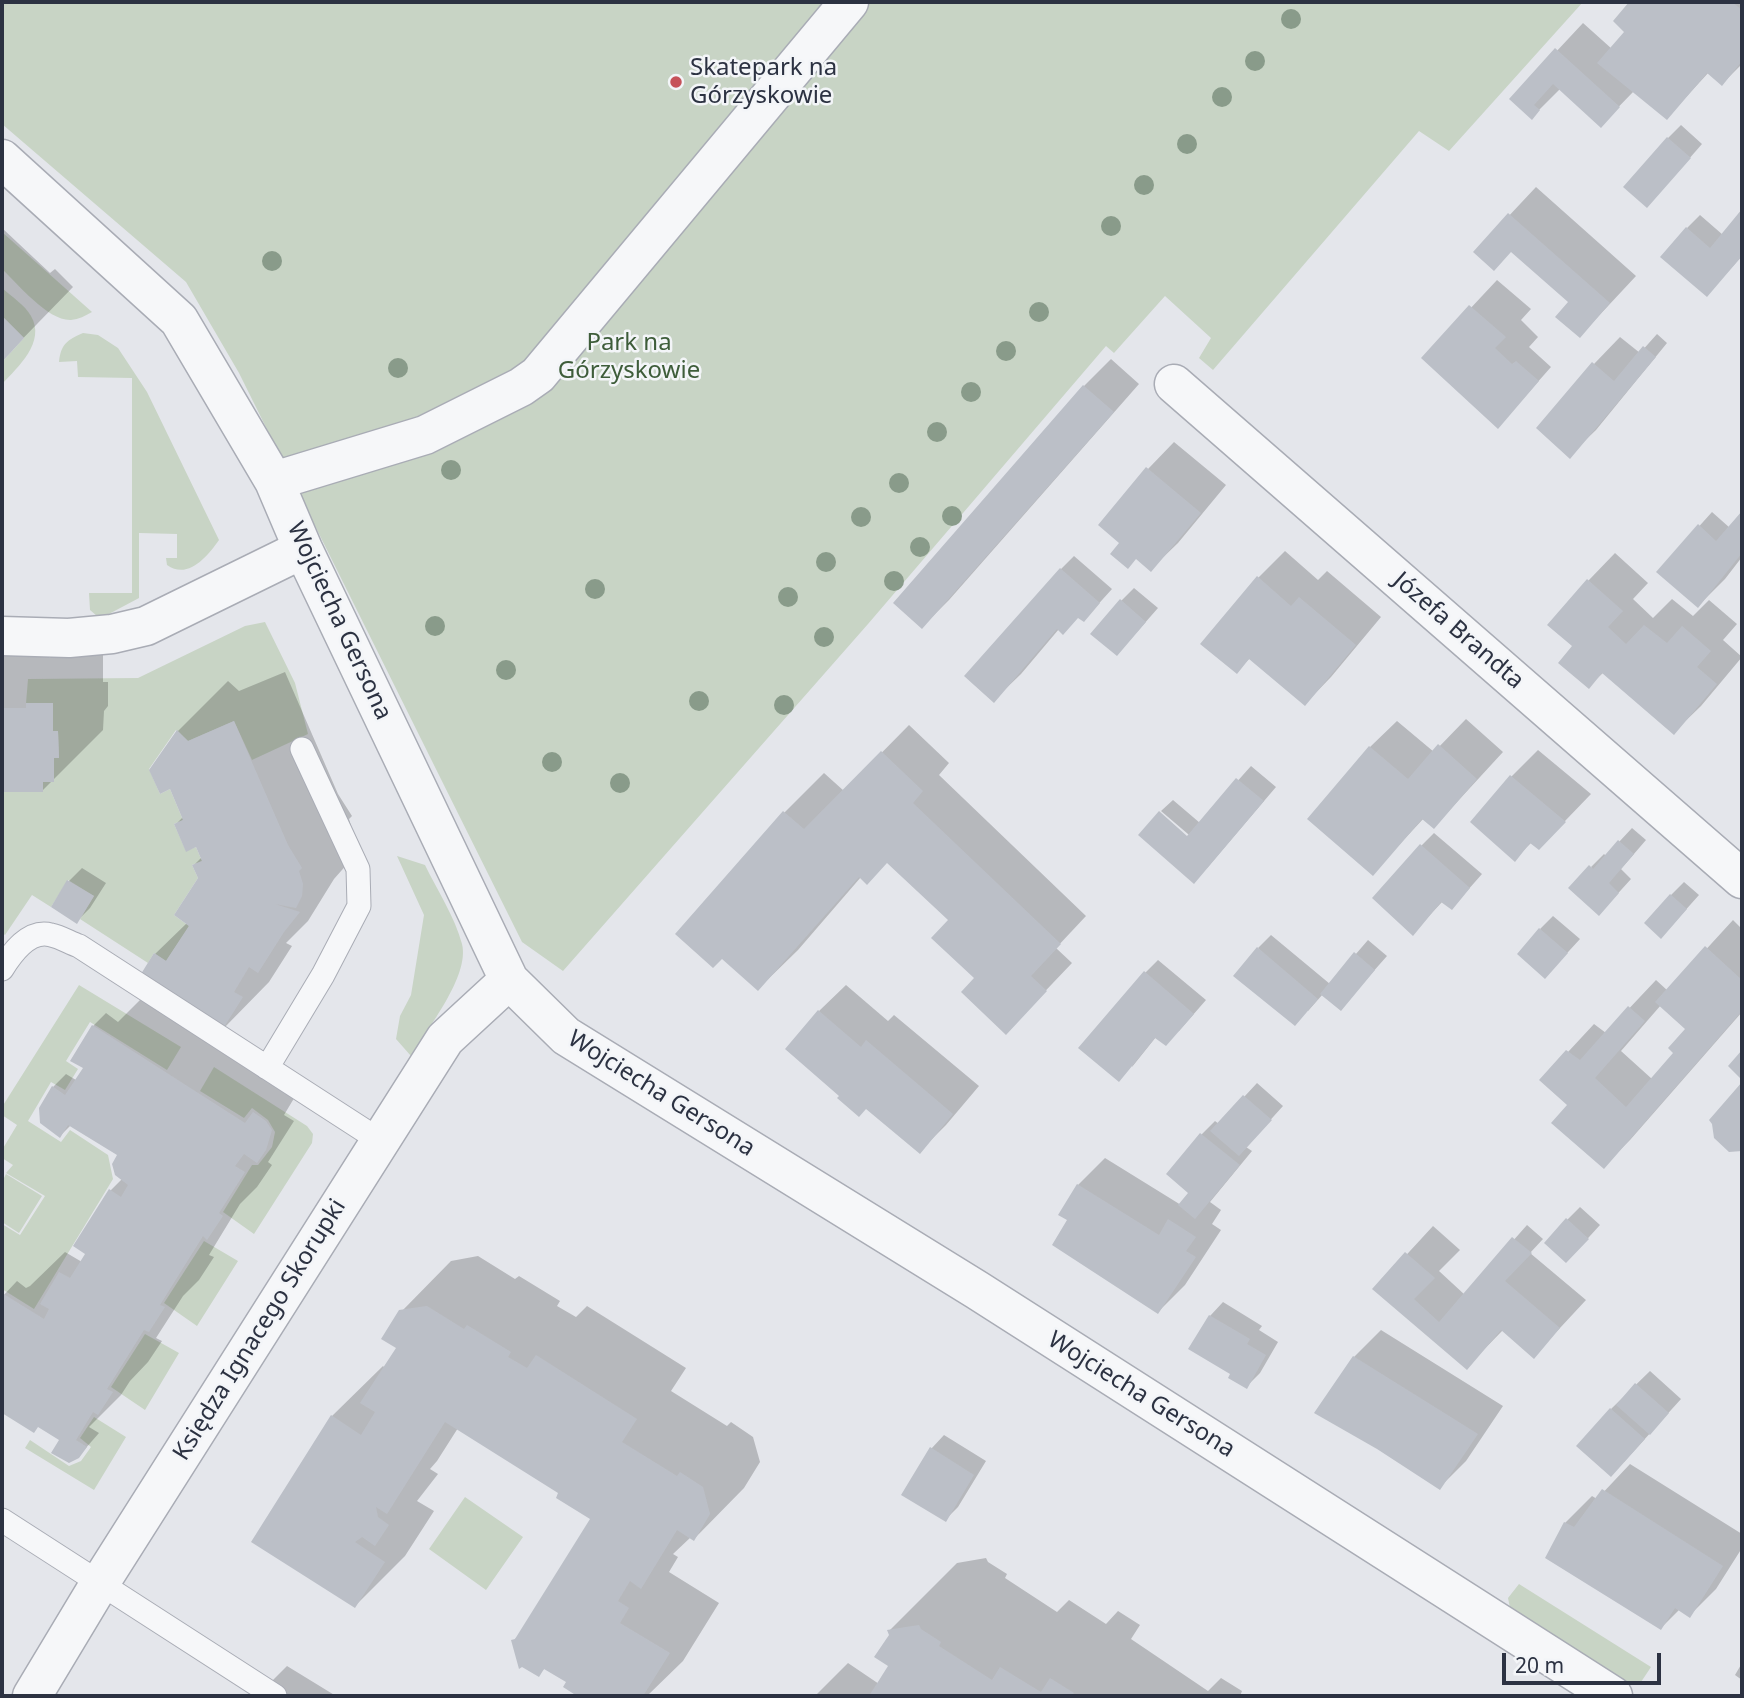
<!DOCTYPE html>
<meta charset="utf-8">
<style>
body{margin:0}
#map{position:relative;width:1744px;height:1698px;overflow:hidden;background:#e4e6eb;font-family:"Noto Sans",sans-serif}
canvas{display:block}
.frame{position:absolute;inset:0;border:4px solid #2c3242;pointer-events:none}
.scale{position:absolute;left:1502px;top:1653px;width:159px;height:32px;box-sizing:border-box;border:4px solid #2c3242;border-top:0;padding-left:9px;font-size:21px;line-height:24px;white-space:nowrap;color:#2c3242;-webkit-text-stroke:5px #f3f5f8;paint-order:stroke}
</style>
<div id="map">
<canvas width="1744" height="1698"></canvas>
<div class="frame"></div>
<div class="scale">20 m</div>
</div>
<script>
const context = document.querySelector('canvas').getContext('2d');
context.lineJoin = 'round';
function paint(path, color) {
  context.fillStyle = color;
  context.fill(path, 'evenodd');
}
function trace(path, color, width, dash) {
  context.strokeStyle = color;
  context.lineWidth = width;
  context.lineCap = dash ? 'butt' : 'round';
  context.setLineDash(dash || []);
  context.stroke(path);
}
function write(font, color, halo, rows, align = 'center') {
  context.font = font + ' "Noto Sans",sans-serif';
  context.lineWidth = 5;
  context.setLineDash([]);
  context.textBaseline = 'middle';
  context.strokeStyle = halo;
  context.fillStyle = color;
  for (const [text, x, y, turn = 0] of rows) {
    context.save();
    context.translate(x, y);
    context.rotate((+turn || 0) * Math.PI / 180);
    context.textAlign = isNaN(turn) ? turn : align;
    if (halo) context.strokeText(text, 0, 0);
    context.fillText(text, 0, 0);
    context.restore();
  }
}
paint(new Path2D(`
 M2,2H1583L1449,151L1419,131L1213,370L1199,358L1211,338L1165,296L1114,353L1106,346L868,624L563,971L522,942L239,373L186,282L2,124Z
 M2,232L92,312C85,316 79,319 71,320C48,321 18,284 2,269Z
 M2,288C11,296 25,305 31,316C46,342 18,367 2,384V362L24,338L4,318L2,320Z
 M83,333L98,335L118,348L147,392L219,540C207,557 188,580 167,565L166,558H177V534L139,533V598L107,615L97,616L90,610L89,593H132V378L78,377L77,361L59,362C61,344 67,340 83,333Z
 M265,622L295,683L308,734L252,760L234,721L188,741L176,730L149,769L160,794L170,789L183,820L174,824L186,851L196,847L202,861L192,865L198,878L174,915L189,926L166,961L154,953L148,963L80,919L94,896L68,880L51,907L32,895L5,935L2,933V792H43V782L54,758H59L58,732L53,731V703H26L28,679L138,678L245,626Z
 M397,856L425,865C437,890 455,917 462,944C470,976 427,1029 411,1056L396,1039L400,1016L411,995L424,915Z
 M79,985L181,1047L167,1070L90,1022L66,1061L78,1069L65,1090L51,1082L28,1121L61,1142L70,1130L108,1155L113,1179L34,1309L2,1289V1224L20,1235L45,1196L6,1173L13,1165L2,1158V1150L17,1125L2,1115V1107Z
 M214,1067L307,1126L313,1134L312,1143L254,1234L223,1212L252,1165H258L272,1147L275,1132L268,1120L252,1108L244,1118L200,1091Z
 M6,1174L42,1196L19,1233L2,1222V1182Z
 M204,1241L238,1261L197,1326L164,1303Z
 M145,1334L179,1353L145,1410L111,1387Z
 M94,1417L126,1437L94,1490L25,1448L30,1440L69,1466L81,1461L91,1447L80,1438Z
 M465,1497L523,1537L486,1590L429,1549Z
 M1519,1584L1651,1667L1641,1682L1631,1685L1510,1608L1508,1598Z`), '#c8d4c5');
paint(new Path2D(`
 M1632,2H1742V64L1722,84L1709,72L1667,118L1634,91L1601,125L1560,89L1532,117L1512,99L1583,23L1612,49L1626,31L1615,21Z
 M1681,125L1702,144L1660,192L1668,138Z
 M1536,187L1636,276L1580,336L1570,302L1512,251L1475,252Z
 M1742,212V256L1707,295L1687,228L1700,215L1723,235Z
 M2,228L50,273L55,269L73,287L2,360Z
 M1497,280L1531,309L1521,320L1538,337L1529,347L1551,367L1498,427L1424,358Z
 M1657,334L1667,343L1596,430L1569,456L1594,364L1620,337L1640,353Z
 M1111,359L1139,384L949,600L922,627L1084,386Z
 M1174,442L1226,485L1178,543L1151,569L1148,469Z
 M1712,512L1730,528L1742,514V557L1725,579L1698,606L1658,572Z
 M1285,551L1318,580L1327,571L1381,617L1331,677L1305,704L1250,658L1236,672L1258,578Z
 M1615,553L1648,583L1633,599L1653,618L1672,599L1693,616L1709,600L1737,624L1723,640L1742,657L1701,706L1674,732L1604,672L1589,686L1574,646L1550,625L1589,580Z
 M1074,556L1112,589L1084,620L1079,616L1059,629L1021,674L994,700L1061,569Z
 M1134,588L1158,608L1129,641L1121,601Z
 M78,653H103V682H108V706L104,711L103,730L42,791L2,790V655H49V658H73Z
 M285,672L338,794L352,816L349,819L353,833L349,862L334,879L308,921L286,943L292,946L269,982L224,1028L305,1080L284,1115L294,1121L268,1162L272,1165L257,1187L240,1204L209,1255L214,1257L199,1280L183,1296L156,1338L162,1341L148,1362L130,1381L121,1395L89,1427L99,1433L78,1457L61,1439L39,1425L33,1431L2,1411V1297L17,1281L26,1288L30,1286L65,1252L82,1262L87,1253L76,1246L111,1190L122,1179L119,1154L72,1124L60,1136L41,1108L53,1087L66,1074L76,1080L85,1067L93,1026L106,1013L118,1022L151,989L139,982L155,954L187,923L200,878L194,865L202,857L197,845L176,824L183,817L178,731L228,681L239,691Z
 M1466,719L1503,752L1434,827L1424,818L1373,873L1370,747L1397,721L1434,752Z
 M909,725L949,763L939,775L1086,916L1056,948L1072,963L1032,1005L976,978L950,920L888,861L861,877L798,950L758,989L722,957L677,934L785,812L824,773L844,791Z
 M1538,750L1591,794L1539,848L1532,842L1515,859L1511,777Z
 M1251,766L1276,787L1207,868L1192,843L1195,840L1161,811L1173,800L1200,823Z
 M1632,828L1646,840L1621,869L1631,879L1612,900L1591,867L1604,854L1606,856Z
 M1434,833L1482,874L1452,908L1443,901L1413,933L1421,846Z
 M82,868L106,883L90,908L77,921L53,906L69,881Z
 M1684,882L1699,895L1674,923L1671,895Z
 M1553,916L1580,939L1558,963L1540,929Z
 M1733,920L1742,929V1012L1630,1140L1604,1166L1570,1105L1542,1080L1594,1024L1606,1033L1656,980L1668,991ZM1661,1005L1688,1029L1675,1053L1652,1079L1621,1051Z
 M1271,935L1330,984L1368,940L1387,956L1341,1008L1323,994L1308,1011L1258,948Z
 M1158,960L1206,1000L1179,1031L1156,1037L1132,1067L1145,973Z
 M846,985L888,1021L894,1015L979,1086L946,1125L920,1151L866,1107L841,1095L819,1011Z
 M1257,1083L1283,1106L1246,1147L1252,1151L1210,1202L1221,1210L1212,1224L1221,1230L1185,1285L1158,1312L1069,1219L1060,1214L1078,1185L1105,1158L1181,1205L1191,1193L1169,1174L1202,1134L1215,1121L1219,1124Z
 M1580,1207L1600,1225L1579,1248L1567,1220Z
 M1527,1225L1543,1239L1530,1253L1586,1300L1534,1356L1503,1330L1467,1367L1375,1289L1433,1226L1460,1250L1439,1271L1465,1295Z
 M478,1256L515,1279L519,1276L560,1301L557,1306L576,1317L587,1306L686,1368L671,1391L727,1426L731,1422L753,1437L760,1462L744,1488L694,1539L691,1537L673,1554L678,1557L669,1572L719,1603L683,1661L647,1696H581L566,1687L569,1681L546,1667L539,1674L513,1641L522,1632L592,1519L560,1493L458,1428L437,1461L430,1469L438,1474L417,1501L434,1511L405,1556L355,1606L332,1416L383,1366L385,1368L398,1348L401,1312L451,1261Z
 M1223,1302L1262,1326L1259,1330L1278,1342L1260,1373L1247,1386L1232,1373L1191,1348L1210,1316Z
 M1381,1330L1503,1406L1466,1461L1439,1488L1354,1357Z
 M1650,1371L1681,1399L1624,1462L1611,1409Z
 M944,1435L986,1461L958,1507L945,1520L931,1449Z
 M1630,1464L1742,1534V1548L1716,1589L1689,1616L1680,1609L1661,1628L1565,1523L1592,1496L1597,1499Z
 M986,1558L988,1562L1007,1574L1005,1578L1057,1612L1069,1600L1106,1624L1118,1611L1140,1625L1131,1639L1208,1691L1221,1678L1242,1691L1240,1696H815L848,1663L879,1684L890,1665L889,1631L957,1563Z
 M1742,1663V1680L1735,1675Z
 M287,1666L336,1696H257Z`), '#0003');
paint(new Path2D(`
 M1629,2H1732L1742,10V61L1722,86L1707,73L1667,120L1597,63L1624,32L1613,21Z
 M1555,48L1620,107L1601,128L1553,84L1534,105L1540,110L1532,120L1509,99Z
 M1667,137L1691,158L1647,208L1623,187Z
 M1742,209V256L1707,297L1660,257L1686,227L1710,248Z
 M1508,213L1610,303L1580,338L1555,317L1568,302L1511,252L1494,271L1473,252Z
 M1469,305L1506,337L1495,348L1512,364L1516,361L1539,381L1498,429L1421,358Z
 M4,318L24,338L2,362V320Z
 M1643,346L1656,357L1570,459L1536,428L1592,362L1614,381Z
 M1083,385L1114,412L922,629L893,603Z
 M1146,467L1201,513L1151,572L1136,559L1128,569L1110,554L1119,543L1098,525Z
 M1742,511V553L1698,608L1656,572L1698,524L1716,541Z
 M1060,568L1100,603L1084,622L1078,618L1063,635L1057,629L994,703L964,676Z
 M1257,576L1291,606L1299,597L1356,645L1305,706L1249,659L1237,674L1200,644Z
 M1587,579L1623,611L1608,627L1626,644L1644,625L1667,643L1682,626L1711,651L1697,667L1717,684L1674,735L1602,673L1589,689L1558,663L1572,646L1547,625Z
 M1120,599L1146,622L1117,656L1090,634Z
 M26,703H53V731H58L59,758H54V782H43V792H2V708H26Z
 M234,721L288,845L302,868L299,871L303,884L302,896L296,908L275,904L300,912L284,932L258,973L249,967L234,992L243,997L219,1035L136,982L154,953L166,961L189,926L174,915L198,878L192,865L202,861L196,847L186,852L174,824L183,820L170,789L160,794L149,770L177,730L188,741Z
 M1438,744L1477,779L1434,829L1422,819L1373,876L1307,819L1369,746L1408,779Z
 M881,751L923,791L913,803L1061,944L1031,976L1047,991L1006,1035L961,992L974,978L931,938L948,920L887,863L867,885L859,877L758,991L722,959L713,968L675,934L783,811L804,829Z
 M1510,775L1566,822L1539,850L1530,843L1515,862L1470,822Z
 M1236,778L1264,801L1194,884L1138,835L1159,811L1187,836Z
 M1618,840L1634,854L1609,883L1619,893L1599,916L1568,888L1589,865L1593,869Z
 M1420,844L1470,888L1452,910L1441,902L1413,936L1372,898Z
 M67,880L94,896L77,924L51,907Z
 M1670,894L1687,909L1661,939L1644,923Z
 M1539,928L1568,953L1545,979L1517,954Z
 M1705,946L1742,980V1011L1604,1169L1551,1123L1567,1105L1539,1080L1566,1050L1580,1060L1628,1006L1645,1021L1595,1078L1626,1107L1673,1053L1668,1048L1685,1029L1655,1002Z
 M1257,947L1318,999L1295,1026L1233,976Z
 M1354,952L1375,970L1341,1011L1320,994Z
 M1144,971L1194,1014L1166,1046L1155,1038L1119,1082L1078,1048Z
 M818,1010L861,1047L866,1040L953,1114L920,1154L866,1109L859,1117L837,1098L839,1096L785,1049Z
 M92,1025L245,1123L253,1112L266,1121L272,1130L266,1150L257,1163L244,1154L235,1166L245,1172L219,1213L223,1216L207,1240L203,1236L160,1305L165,1307L149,1332L144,1330L107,1389L113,1392L98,1415L93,1412L76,1440L87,1447L79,1458L69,1463L51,1453L59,1440L38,1427L34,1433L2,1413V1293L44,1319L49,1309L40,1304L59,1272L70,1278L85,1254L73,1246L109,1189L121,1197L128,1185L115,1175L112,1164L117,1155L68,1125L60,1138L40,1123L39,1108L52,1086L65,1095L83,1068L70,1061Z
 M1742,1050V1080L1728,1066Z
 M1742,1082V1151L1729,1152L1714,1138L1712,1124L1709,1120Z
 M1243,1095L1272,1120L1239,1156L1210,1131Z
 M1200,1133L1240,1165L1195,1219L1178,1205L1188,1193L1166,1174Z
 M1077,1184L1159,1235L1168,1219L1196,1237L1186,1251L1196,1257L1158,1314L1052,1245L1067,1220L1058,1215Z
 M1566,1218L1589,1239L1566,1263L1544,1243Z
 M1512,1237L1532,1253L1505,1281L1560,1328L1534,1359L1501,1330L1467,1370L1372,1289L1405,1252L1435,1278L1414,1299L1439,1322Z
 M427,1306L464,1329L467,1325L511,1352L508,1357L527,1368L536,1355L637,1419L622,1442L677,1476L680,1472L703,1487L710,1514L694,1541L677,1530L641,1589L630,1581L618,1601L629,1608L620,1623L670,1653L643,1696H577L563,1687L566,1682L544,1669L539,1677L522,1667L519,1669L511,1640L515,1639L590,1519L556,1498L558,1493L445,1422L387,1514L376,1507L378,1517L389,1525L375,1546L362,1537L355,1542L385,1562L355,1608L251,1542L331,1415L361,1435L375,1412L360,1403L396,1348L381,1339L399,1310Z
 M1209,1315L1250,1339L1247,1344L1266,1355L1247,1389L1228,1378L1230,1374L1188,1349Z
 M1353,1356L1478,1434L1440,1490L1377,1449L1314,1413Z
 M1635,1383L1669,1413L1650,1435L1616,1405Z
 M1610,1408L1645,1439L1611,1477L1576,1446Z
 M930,1447L974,1475L946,1522L901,1495Z
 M1602,1489L1723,1566L1690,1618L1675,1608L1661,1630L1545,1558L1564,1522L1574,1527Z
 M919,1625L921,1629L941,1642L939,1646L992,1680L1000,1667L1041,1692L1050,1678L1074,1693L1071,1696H869L888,1666L874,1657L889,1635L887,1630Z`), '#bbbfc7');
const lane = new Path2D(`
 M2,969C12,953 29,929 51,935C61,937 70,943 79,946L379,1140
 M267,1068L323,975L359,906L358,869L302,749
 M2,1520L275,1696`);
const street = new Path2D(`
 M2,159L179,320L274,481L303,549L509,980L566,1036L977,1290L1613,1696
 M1174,384L1742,879
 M274,481L425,435L521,387L538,375L849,2
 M2,636L69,638L112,634L146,626L303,549
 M32,1696L100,1583L445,1039L509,980`);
trace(lane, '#a9acb5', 25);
trace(street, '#a9acb5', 41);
trace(lane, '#f6f7f9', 23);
trace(street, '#f6f7f9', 38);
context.fillStyle = '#899b8a';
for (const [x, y] of [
 [1291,19],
 [1255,61],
 [1222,97],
 [1187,144],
 [1144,185],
 [1111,226],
 [272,261],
 [1039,312],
 [1006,351],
 [398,368],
 [971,392],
 [937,432],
 [451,470],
 [899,483],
 [952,516],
 [861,517],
 [920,547],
 [826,562],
 [894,581],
 [595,589],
 [788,597],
 [435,626],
 [824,637],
 [506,670],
 [699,701],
 [784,705],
 [552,762],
 [620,783]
]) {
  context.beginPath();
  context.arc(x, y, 10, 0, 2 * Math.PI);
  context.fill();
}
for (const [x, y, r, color] of [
 [676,82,7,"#c65259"]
]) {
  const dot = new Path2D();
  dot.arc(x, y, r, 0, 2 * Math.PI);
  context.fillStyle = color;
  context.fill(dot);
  trace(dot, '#f3f5f8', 2.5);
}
write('24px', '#2c3242', '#f3f5f8', [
 ["Skatepark na",690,68],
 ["Górzyskowie",690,96]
], 'left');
write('24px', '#3e5d3a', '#f3f5f8', [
 ["Park na",629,343],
 ["Górzyskowie",629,371]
]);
write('24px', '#2c3242', '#f3f5f8', [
 ["Wojciecha Gersona",339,621,65],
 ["Józefa Brandta",1458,631,41],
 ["Wojciecha Gersona",661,1094,32],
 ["Księdza Ignacego Skorupki",260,1330,-58],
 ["Wojciecha Gersona",1141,1395,32]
]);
</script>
